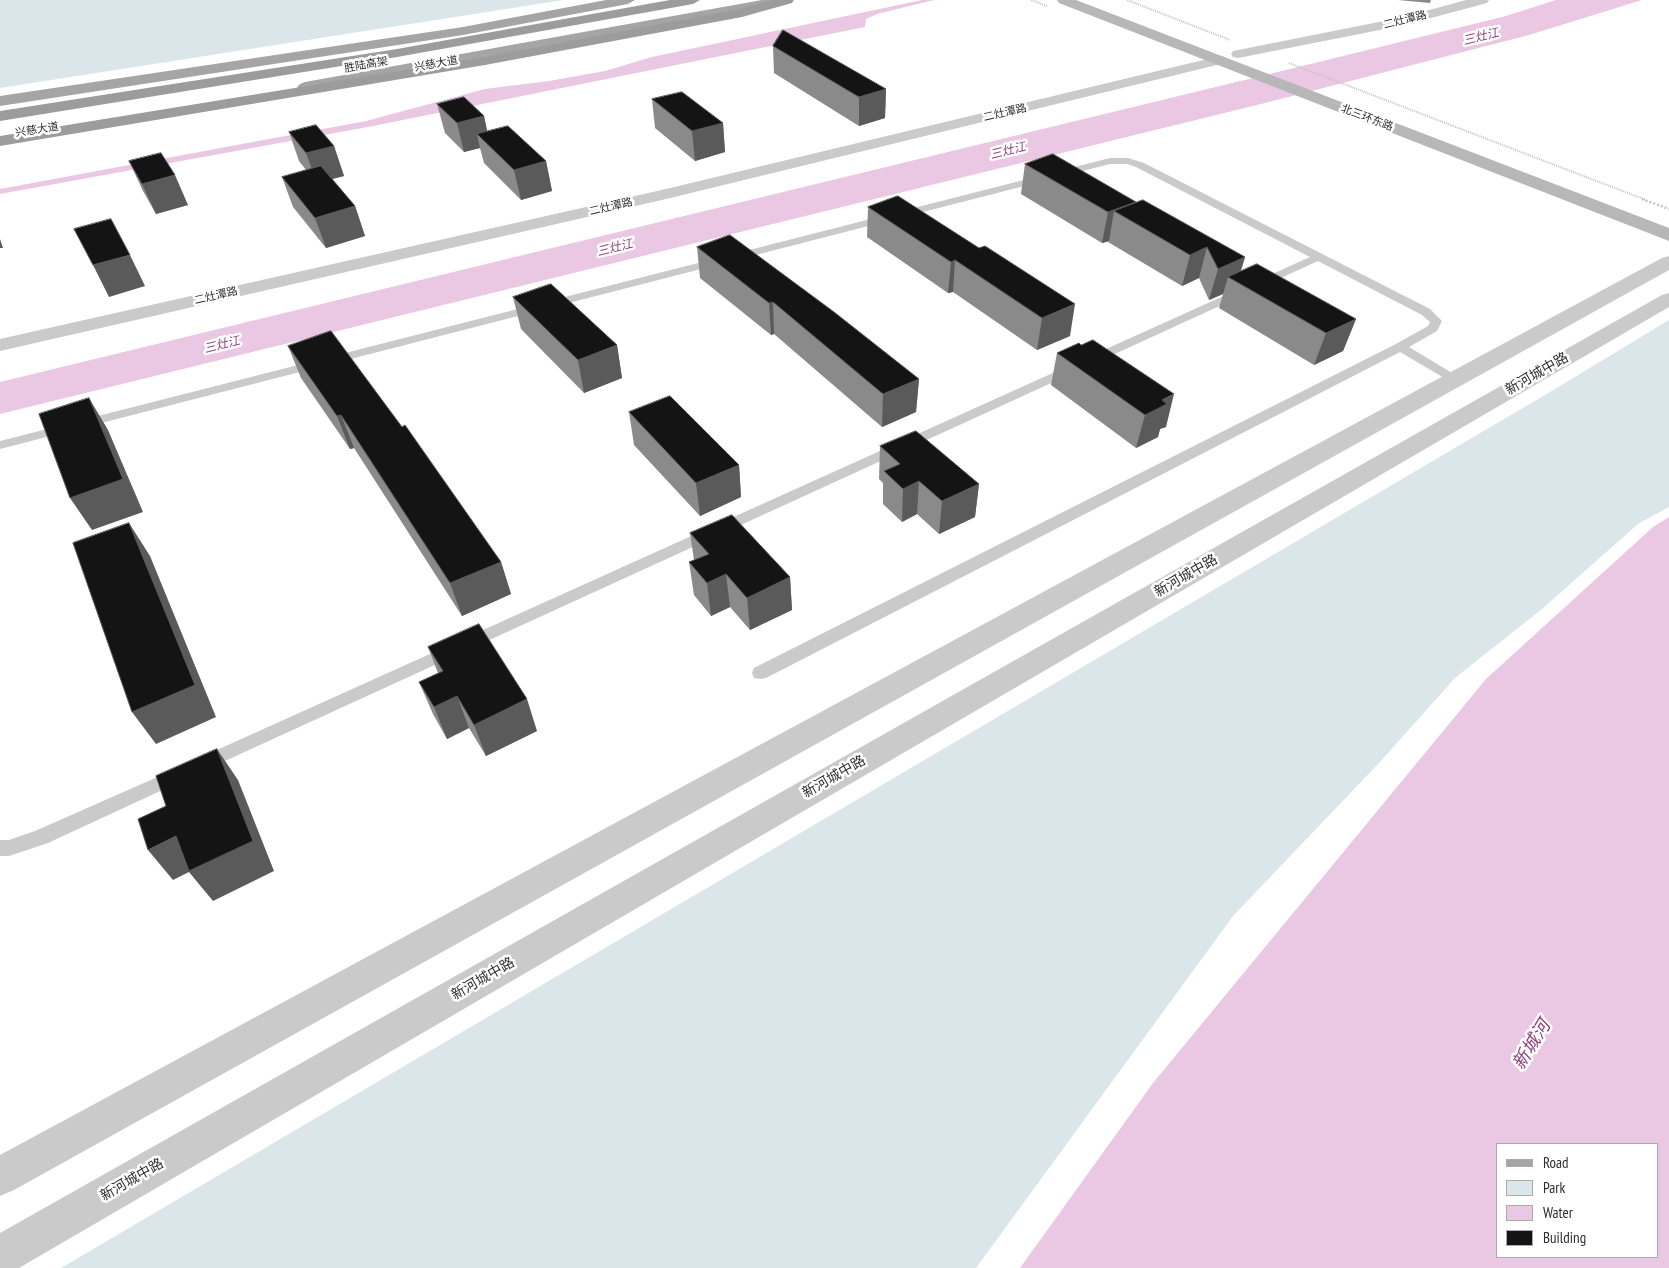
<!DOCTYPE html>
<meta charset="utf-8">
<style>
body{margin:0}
#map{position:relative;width:1669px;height:1268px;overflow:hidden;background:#fff;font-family:"PT Sans Narrow",sans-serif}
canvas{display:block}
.legend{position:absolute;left:1496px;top:1143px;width:162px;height:115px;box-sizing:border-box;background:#fff;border:1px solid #ababab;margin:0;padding:6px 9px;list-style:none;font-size:15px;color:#2d2d2d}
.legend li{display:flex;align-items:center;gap:10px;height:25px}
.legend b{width:25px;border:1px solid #ababab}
</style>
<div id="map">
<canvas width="1669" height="1268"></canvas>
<ul class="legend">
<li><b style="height:6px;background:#a5a5a5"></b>Road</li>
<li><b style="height:14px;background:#dbe6eb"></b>Park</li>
<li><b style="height:14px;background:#eac8e3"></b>Water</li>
<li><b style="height:14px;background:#141414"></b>Building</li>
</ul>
</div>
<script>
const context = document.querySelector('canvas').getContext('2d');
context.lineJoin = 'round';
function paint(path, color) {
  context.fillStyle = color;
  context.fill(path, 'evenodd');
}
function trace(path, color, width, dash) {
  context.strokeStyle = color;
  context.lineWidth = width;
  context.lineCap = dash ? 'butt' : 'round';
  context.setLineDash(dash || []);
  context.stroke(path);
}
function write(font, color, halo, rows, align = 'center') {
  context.font = font + ' "PT Sans Narrow","Noto Sans SC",sans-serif';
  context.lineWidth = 5;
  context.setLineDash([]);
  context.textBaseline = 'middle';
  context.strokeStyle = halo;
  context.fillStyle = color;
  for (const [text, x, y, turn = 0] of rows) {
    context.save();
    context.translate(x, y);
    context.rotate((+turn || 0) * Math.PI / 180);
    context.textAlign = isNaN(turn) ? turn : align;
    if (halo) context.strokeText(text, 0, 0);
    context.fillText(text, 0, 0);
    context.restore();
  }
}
paint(new Path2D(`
 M0,0H564L0,88Z
 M1669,320V507L1638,524L1542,609L1455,678L1379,763L1233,916L976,1268H61L1550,392Z`), '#dbe6eb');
paint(new Path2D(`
 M922,0H934L877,14L866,19L865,27L373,126L0,194V189L366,121L485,89L549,81L605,71L652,57Z
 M1556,0H1642L1529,35L1265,103L0,414V382L1327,60L1506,16Z
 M1669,517V1268H1020L1153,1083L1486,679L1653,527ZM1498,1144H1658V1257H1498Z`), '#eac8e3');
trace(new Path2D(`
 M1031,0L1047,6
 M1127,0L1230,40
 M1289,63L1646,200`), '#c4c4c4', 2, [1, 1]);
trace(new Path2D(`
 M1642,199L1669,209`), '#c4c4c4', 2.5, [2, 2]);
paint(new Path2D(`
 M1110,158H1128L1144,163L1430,309L1442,321L1437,331L1409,347L1462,379L1456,383L1451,382L1400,352L766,678L760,679L754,678L752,673L754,668L1396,344L1428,326L1430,322L1422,315L1318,261L203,771L197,769L194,764L197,759L1310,257L1136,167L1127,164H1110L0,449V441Z
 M178,768L184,770L187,775L184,780L48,843L9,856H0V840H9L35,831Z`), '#cacaca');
paint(new Path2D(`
 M1220,56L1225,57L1227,60L1225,63L666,199L0,351V339L666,189Z`), '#cacaca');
paint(new Path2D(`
 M1466,0H1489L1487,3L1405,25L1238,58L1233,57L1231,54L1233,51L1238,50L1404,17Z
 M1669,256V270L14,1190L0,1196V1155L1662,258Z
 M1669,293V307L19,1268H0V1233L1662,295Z`), '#cacaca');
paint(new Path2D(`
 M1057,0H1076L1669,228V241L1059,3Z`), '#b7b7b7');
paint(new Path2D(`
 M606,0H635L628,4L463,35L0,106V96L463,27Z
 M762,0H790L783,4L655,29L305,92L300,90L297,87L300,84L305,82Z`), '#a5a5a5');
paint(new Path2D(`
 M670,0H700L693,4L397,57L0,121V111L397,49Z
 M772,0H794L792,3L742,17L485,65L0,146V136L485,57L740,9Z`), '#9c9c9c');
paint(new Path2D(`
 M1398,0H1431L1430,3Z
 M773,46L886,89L885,118L859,126L774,73Z
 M652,99L723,123L725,152L695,161L655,128Z
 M437,104L484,116L487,131L546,161L552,191L521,200L484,163L480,148L464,152L445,133Z
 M289,132L334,146L344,176L332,179L355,206L365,236L326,248L293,207L282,177L306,170L299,161Z
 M129,161L188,205L156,214L143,191Z
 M1025,164L1136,202L1245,257L1241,271L1356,319L1343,351L1314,365L1219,308L1223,294L1209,300L1199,278L1182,286L1108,242L1109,241L1102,243L1021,194Z
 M898,196L1070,336L1037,350L953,292L948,293L867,237L868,207Z
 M697,247L919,379L916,412L882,427L774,334L771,335L700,278Z
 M513,297L617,345L622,378L584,393L521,329Z
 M288,346L501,562L511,594L462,616L354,448L350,449L301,378Z
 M1057,353L1166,427L1160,429L1158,437L1136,448L1051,385Z
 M629,412L739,465L741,497L700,516L634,445Z
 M880,446L979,484L975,517L939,534L917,514L902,522L883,504V483L879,479Z
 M690,533L790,577L792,610L750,630L730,607L711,616L694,595L689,562L694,560Z
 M428,647L537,731L486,756L469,728L447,739L433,714L419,682L438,673Z`), '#8a8a8a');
paint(new Path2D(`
 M886,89L885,118L859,126V97Z
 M484,116L490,145L477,134L480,148L464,152L457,123Z
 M723,123L725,152L695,161L692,131Z
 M334,146L344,176L317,183L306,153Z
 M546,161L552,191L521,200L514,170Z
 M175,175L188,205L156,214L142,184Z
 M1136,202L1132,221L1114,211L1109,241L1102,243L1108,212Z
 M355,206L365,236L326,248L315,218Z
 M0,239L3,248H0Z
 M1207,247L1199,278L1182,286L1190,255Z
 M130,255L145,286L109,297L93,265Z
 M1245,257L1237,282L1228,277L1223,294L1209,300L1218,269Z
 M955,260L953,292L948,293L951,262Z
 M773,302L774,334L771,335L769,303Z
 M1075,304L1070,336L1037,350L1042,318Z
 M1356,319L1343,351L1314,365L1326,333Z
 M617,345L622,378L584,393L578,360Z
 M919,379L916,412L882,427L883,394Z
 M1174,394L1166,427L1160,429L1158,437L1136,448L1145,415L1162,400Z
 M89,398L108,430L143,512L92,530L70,498Z
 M341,415L354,448L350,449L337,416Z
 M739,465L741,497L700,516L696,483Z
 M919,481L917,514L902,522L903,489Z
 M979,484L975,517L939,534L942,501Z
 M129,523L150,556L216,717L156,744L132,712Z
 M501,562L511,594L462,616L450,583Z
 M726,574L730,607L711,616L707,583Z
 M790,577L792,610L750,630L747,598Z
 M457,696L469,728L447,739L434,707Z
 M527,699L537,731L486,756L474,725Z
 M217,749L238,780L274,871L213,901L189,872L173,880L148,850L176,836Z`), '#5a5a5a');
const building = new Path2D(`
 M783,30L886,89L859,97L773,46Z
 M682,92L723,123L692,131L652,99Z
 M464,97L484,116L457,123L437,104Z
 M316,125L334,146L306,153L289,132Z
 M508,126L546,161L514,170L477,134Z
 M161,153L175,175L142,184L129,161Z
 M1053,154L1136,202L1108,212L1025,164Z
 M321,166L355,206L315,218L282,177Z
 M898,196L979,248L985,246L1075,304L1042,318L955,260L951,262L868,207Z
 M1143,200L1245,257L1218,269L1207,247L1190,255L1114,211Z
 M111,219L130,255L93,265L74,229Z
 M730,235L834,312L919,379L883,394L773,302L769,303L697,247Z
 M1257,264L1356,319L1326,333L1228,277Z
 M551,284L617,345L578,360L513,297Z
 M331,331L402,427L405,425L501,562L450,583L341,415L337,416L288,346Z
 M1093,340L1174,394L1162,400L1167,404L1145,415L1057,353L1079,343L1081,345Z
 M670,396L739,465L696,483L629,412Z
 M89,398L123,479L70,498L39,414Z
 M916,431L979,484L942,501L919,481L903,489L884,471L900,464L880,446Z
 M732,515L790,577L747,598L726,574L707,583L689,562L709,554L690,533Z
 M129,523L195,685L132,712L73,543Z
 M479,624L527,699L474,725L457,696L434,707L419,682L443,671L428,647Z
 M217,749L253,841L189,871L176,836L148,850L138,819L166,806L156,776Z`);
paint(building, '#141414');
trace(building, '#5a5a5a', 1);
write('11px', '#2d2d2d', '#fff', [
 ["二灶潭路",1405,20,-14],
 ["兴慈大道",436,64,-10],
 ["胜陆高架",366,65,-10],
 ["二灶潭路",1005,113,-13],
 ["北三环东路",1367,118,21],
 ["兴慈大道",37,130,-9],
 ["二灶潭路",611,207,-13],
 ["二灶潭路",216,296,-13]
]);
write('italic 12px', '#8d3e7d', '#fff', [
 ["三灶江",1481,37,-14],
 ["三灶江",1008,151,-14],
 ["三灶江",615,248,-14],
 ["三灶江",222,345,-14]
]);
write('14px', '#2d2d2d', '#fff', [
 ["新河城中路",1537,374,-30],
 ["新河城中路",1186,576,-30],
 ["新河城中路",834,777,-30],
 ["新河城中路",483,979,-30],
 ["新河城中路",132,1180,-30]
]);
write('italic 18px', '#8d3e7d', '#fff', [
 ["新城河",1532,1045,-58]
]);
</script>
